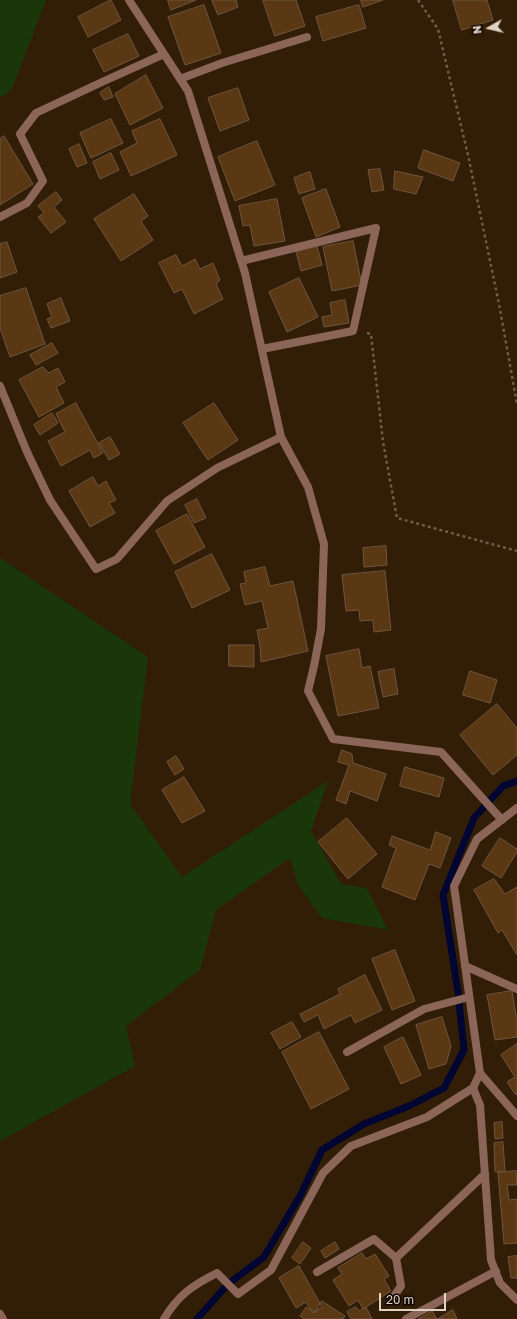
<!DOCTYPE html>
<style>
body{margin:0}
#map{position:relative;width:517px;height:1319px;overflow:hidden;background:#321d06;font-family:"Golos Text",sans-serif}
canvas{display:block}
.north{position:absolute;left:469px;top:8px;width:40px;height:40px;-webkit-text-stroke:3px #130903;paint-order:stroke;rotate:262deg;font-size:11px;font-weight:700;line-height:16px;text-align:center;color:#dfd1c4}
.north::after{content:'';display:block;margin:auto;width:14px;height:18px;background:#dfd1c4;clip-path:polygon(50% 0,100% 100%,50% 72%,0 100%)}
.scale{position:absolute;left:379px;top:1293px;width:67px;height:18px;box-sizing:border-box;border:2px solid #dfd1c4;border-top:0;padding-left:5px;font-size:12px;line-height:14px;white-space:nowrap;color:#dfd1c4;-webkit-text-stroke:3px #130903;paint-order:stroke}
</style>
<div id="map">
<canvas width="517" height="1319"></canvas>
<div class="north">N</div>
<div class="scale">20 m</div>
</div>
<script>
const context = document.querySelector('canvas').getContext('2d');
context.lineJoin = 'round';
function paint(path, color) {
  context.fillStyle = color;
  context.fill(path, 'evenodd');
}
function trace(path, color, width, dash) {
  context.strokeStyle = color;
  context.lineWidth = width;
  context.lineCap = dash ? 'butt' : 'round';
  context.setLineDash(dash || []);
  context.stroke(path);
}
paint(new Path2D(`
 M0,0H46L11,91L0,97Z
 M0,558L148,657L130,804L182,877L328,781L311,831L341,884L367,888L388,930L322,918L298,885L290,858L216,910L200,970L126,1026L135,1066L0,1141Z`), '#1a370a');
trace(new Path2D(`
 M197,1319L228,1284L264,1257L300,1196L322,1150L364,1124L409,1106L444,1088L464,1050L458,992L443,895L474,818L503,786L517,781`), '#000531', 7);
const building = new Path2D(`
 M111,0L121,20L88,37L78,17Z
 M168,0H196L171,10Z
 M216,0H236L238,7L218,15L212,1Z
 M263,0H296L305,26L275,36Z
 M361,0H383L363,7Z
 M453,0H487L493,20L462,30Z
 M204,5L221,53L185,65L168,17Z
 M359,5L366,28L323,41L316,17Z
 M128,34L139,56L104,72L93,50Z
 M146,75L163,108L130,125L115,94Z
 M109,87L113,97L104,100L100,93Z
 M238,88L249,120L220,131L208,98Z
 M111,119L123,143L91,158L80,133Z
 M160,119L177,155L131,176L120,152L137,143L132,131Z
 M4,136L33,184L0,205V139Z
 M257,141L275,185L235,201L218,157Z
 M79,144L87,163L77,167L69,149Z
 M424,150L460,163L453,181L418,168Z
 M111,153L119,170L100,179L93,162Z
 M380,169L384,190L372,192L368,170Z
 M395,171L423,177L416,194L394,189Z
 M310,172L315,189L299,194L294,178Z
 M326,189L340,227L316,237L302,198Z
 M56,192L62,200L54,207L66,222L51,233L38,217L44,213L38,206Z
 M134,194L148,216L141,221L153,240L121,261L94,219Z
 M277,199L285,241L254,246L250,225L243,226L239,206Z
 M353,241L362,285L332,291L323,247Z
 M7,242L17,272L0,278V244Z
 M317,246L322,265L301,271L296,252Z
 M176,255L182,266L195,259L200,269L213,263L220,280L216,284L223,299L194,314L182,289L174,293L159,263Z
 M299,278L318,317L287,332L269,292Z
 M26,288L45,344L10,357L0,328V296Z
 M61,298L70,321L51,328L47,319L52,317L47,304Z
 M345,300L349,323L324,327L322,317L332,315L330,303Z
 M52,343L58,353L36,365L30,355Z
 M43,367L49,373L58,368L65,382L56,387L64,403L39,417L19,380Z
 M76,403L103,453L94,458L90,450L61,466L48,441L65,432L56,414Z
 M214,403L238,440L208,460L183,423Z
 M52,413L58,423L40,435L34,425Z
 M110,437L120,454L109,460L99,443Z
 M93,477L98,486L106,481L116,500L109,503L115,513L90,527L69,491Z
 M197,499L206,518L194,523L185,505Z
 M187,514L205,547L174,564L156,531Z
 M386,546L387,565L364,567L363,548Z
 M212,554L230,590L192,608L175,572Z
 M265,567L270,586L293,581L308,651L261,662L260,647L257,630L268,628L262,601L245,605L240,584L246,583L244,572Z
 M385,571L391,630L374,632L373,620L360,621L359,610L346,611L342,575Z
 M229,645H254V667L229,666Z
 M359,649L362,668L370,666L379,708L338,716L326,656Z
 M394,669L398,694L383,697L378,672Z
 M470,671L497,680L490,703L463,695Z
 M497,704L517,728V755L493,775L460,735Z
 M342,750L352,754L353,763L386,774L377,801L350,791L346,804L336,800L349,765L338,762Z
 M176,756L184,769L175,775L167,762Z
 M405,767L444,778L439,797L400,786Z
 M184,777L205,811L182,823L162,790Z
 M347,818L377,854L348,879L318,842Z
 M436,832L451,838L440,868L429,864L415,900L382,887L396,848L389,845L392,836L430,850Z
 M500,838L517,849V852L501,878L482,866Z
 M494,879L505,894L517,887V955L502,930L498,933L474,890Z
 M395,950L415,1001L392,1010L372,959Z
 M365,975L382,1010L355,1023L351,1015L324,1029L318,1015L304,1022L300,1014L340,994L338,989Z
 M512,991L517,1021V1037L495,1040L487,995Z
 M442,1017L451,1046L446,1064L429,1069L416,1025Z
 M292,1022L301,1037L280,1049L271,1033Z
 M319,1032L349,1089L311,1109L282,1052Z
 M403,1037L421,1075L401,1084L384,1047Z
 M517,1044V1094L516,1095L507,1082L515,1077L501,1055Z
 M502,1122L503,1138L495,1139L494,1123Z
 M503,1142L505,1171L495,1172L494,1143Z
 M516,1171L517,1185H507L509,1200L517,1199V1243L504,1244L498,1173Z
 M303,1242L311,1248L300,1264L292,1258Z
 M335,1242L339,1249L325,1258L321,1251Z
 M362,1253L366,1259L375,1254L389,1276L384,1279L391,1291L363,1309L358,1300L349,1306L333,1280L342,1274L338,1268Z
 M517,1256V1278H511L508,1257Z
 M299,1266L322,1307L313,1313L306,1302L296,1308L279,1278Z
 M322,1301L345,1316L343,1319H304L300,1316L306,1307L315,1312Z
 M356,1307L359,1311L366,1307L372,1319H351L347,1312Z
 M453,1310L457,1319H418L432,1311L437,1319Z`);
paint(building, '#5a3814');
trace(building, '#6e563f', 1);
trace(new Path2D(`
 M418,0L438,29L468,155L499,304L517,404
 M367,333L371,334L383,442L397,518L517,551`), '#6f5d49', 2.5, [3, 3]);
trace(new Path2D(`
 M129,0L188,91L245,273L281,437L308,487L324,544L321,629L314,666L308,691L333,739L441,752L502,820
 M180,79L222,63L307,37
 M0,217L27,203L43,181L20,134L36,113L102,82L164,54
 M241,261L376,228L353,331L262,349
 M0,386L27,452L50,500L96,569L117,559L167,501L217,468L281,437
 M465,966L517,989
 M347,1052L424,1009L469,997
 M480,1073L517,1116
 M473,1088L480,1105L491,1260L500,1283L517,1300
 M317,1272L374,1239L396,1258L485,1174
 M392,1299L401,1286L396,1258
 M0,1314L3,1319
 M164,1319C178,1295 193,1285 217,1273L238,1294L271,1270L323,1173L351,1146L427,1117L473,1088L480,1073L454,886L477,839L517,808
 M406,1319L496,1271`), '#8a6558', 8);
</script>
